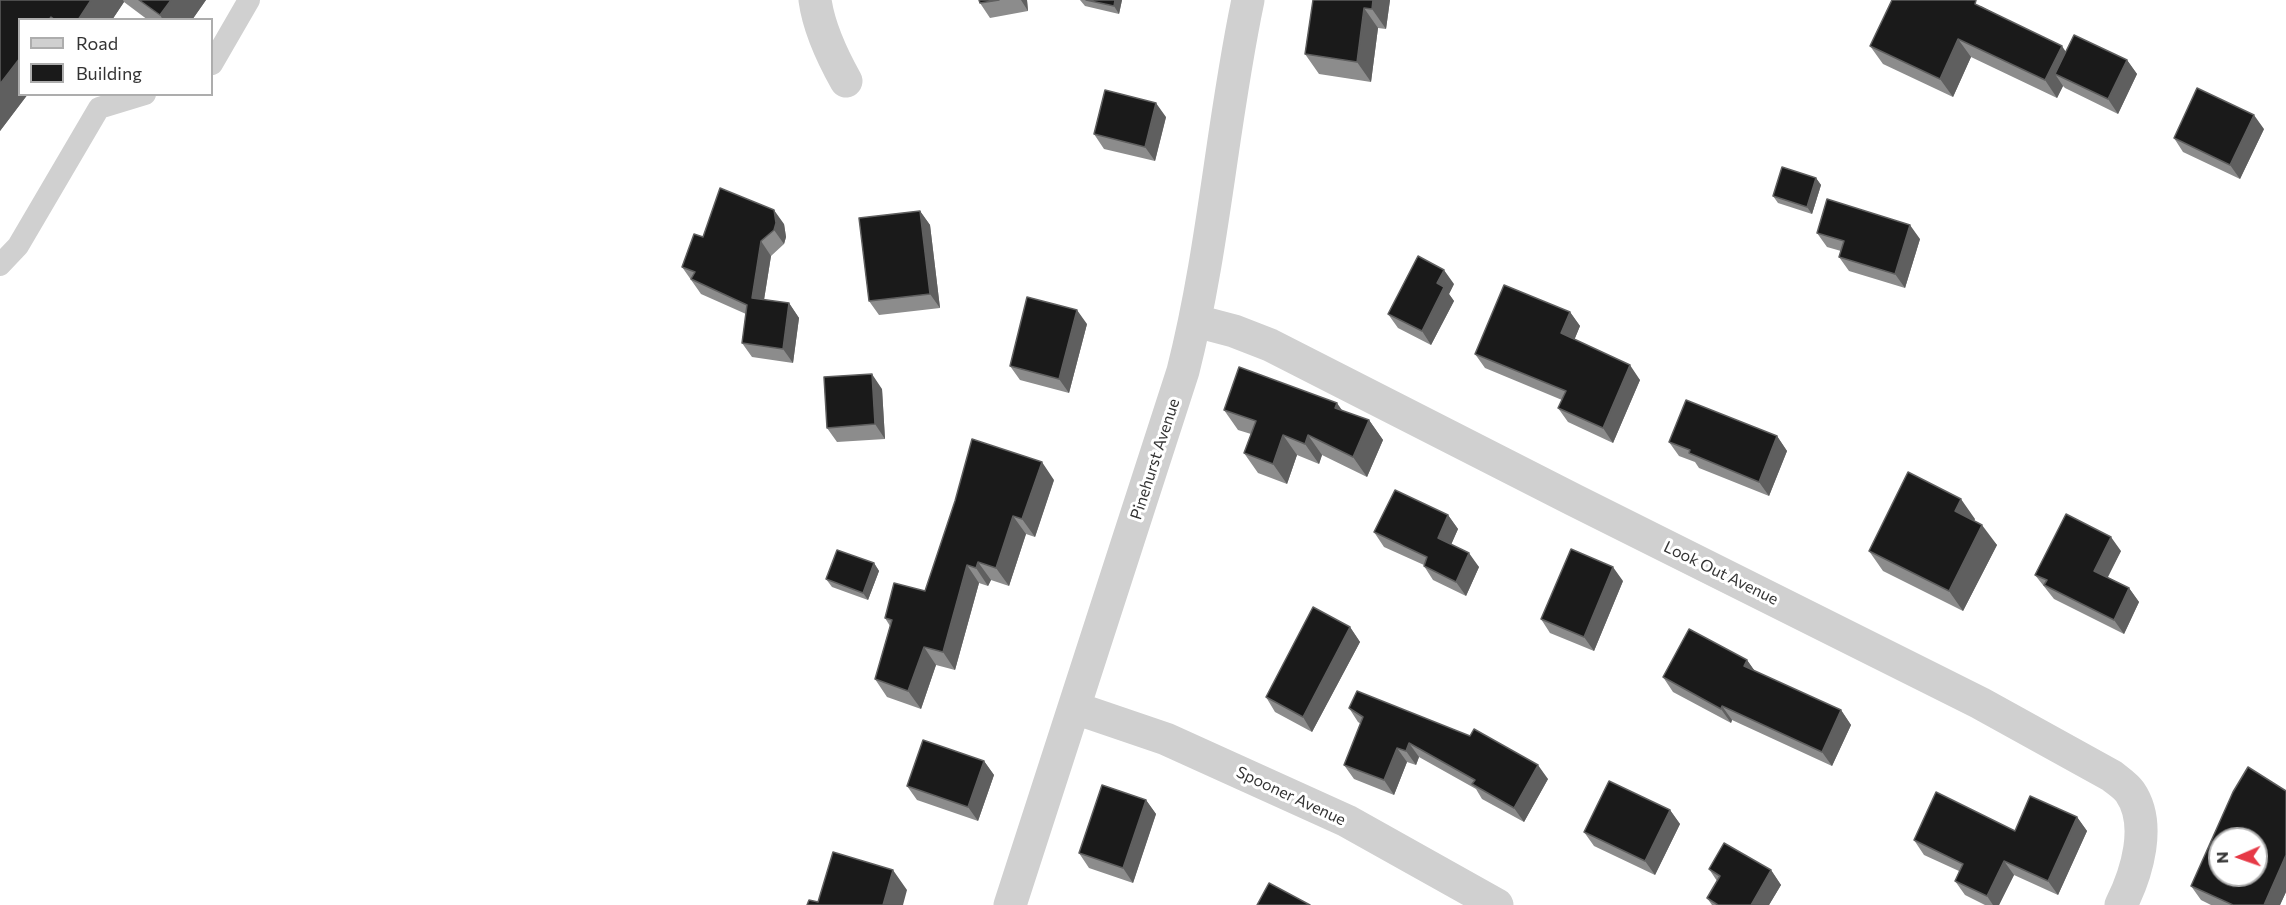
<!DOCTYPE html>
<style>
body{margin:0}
#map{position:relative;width:2286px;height:905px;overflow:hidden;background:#fff;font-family:Commissioner,sans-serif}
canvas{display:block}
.legend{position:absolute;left:18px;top:18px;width:195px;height:78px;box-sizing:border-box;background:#fff;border:2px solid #adadad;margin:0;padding:8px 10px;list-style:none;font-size:18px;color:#333}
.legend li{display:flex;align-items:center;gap:12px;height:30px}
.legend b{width:30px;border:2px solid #adadad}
.north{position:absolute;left:2208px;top:827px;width:60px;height:60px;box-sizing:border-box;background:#fff;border:2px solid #adadad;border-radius:50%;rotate:268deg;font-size:16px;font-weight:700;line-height:24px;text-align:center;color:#333}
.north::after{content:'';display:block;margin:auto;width:21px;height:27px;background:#e63946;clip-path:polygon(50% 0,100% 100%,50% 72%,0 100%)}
</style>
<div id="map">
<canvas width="2286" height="905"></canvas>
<ul class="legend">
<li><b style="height:8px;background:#d0d0d0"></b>Road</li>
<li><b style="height:16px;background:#1a1a1a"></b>Building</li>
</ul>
<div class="north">N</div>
</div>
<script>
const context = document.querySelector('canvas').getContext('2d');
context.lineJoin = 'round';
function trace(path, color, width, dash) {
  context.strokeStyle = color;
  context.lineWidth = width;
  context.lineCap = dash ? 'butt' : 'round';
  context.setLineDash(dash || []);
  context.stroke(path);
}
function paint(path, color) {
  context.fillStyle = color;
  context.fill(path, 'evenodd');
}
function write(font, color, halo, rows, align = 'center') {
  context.font = font + ' Commissioner,sans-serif';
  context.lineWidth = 6;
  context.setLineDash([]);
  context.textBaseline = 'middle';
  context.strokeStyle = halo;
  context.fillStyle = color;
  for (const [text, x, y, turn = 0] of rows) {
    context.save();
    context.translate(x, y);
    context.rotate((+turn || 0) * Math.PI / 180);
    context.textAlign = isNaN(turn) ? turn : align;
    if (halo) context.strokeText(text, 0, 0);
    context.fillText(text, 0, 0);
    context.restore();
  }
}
trace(new Path2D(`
 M212,64L249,0
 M0,265L18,246L99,108L145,94`), '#d0d0d0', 22);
trace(new Path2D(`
 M815,0C819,29 832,56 846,81
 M1196,321L1234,331L1270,345L1574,500L1980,703L2112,776C2118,781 2126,786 2130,792C2152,824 2137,873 2121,905
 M1075,708L1166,739L1347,821L1497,905
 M1010,905L1183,371C1214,249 1222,123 1248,0`), '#d0d0d0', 33);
paint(new Path2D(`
 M0,0H206L192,20H148L124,2L112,20H20V94H28L0,131Z
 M979,0H1027L1028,11L990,18L980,3Z
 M1080,0H1122L1119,14L1085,6Z
 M1313,0H1390L1386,29L1378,28L1371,82L1319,74L1305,54Z
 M1981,6L2066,52L2127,60L2137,74L2118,114L2065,88L2063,86L2057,98L1971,57L1953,97L1883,64L1870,46Z
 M1166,117L1155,161L1104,149L1094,134Z
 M2264,129L2240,179L2183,152L2174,138Z
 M1816,178L1821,185L1812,214L1778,203L1773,196Z
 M920,211L930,225L940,308L879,315L869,301Z
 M784,224L786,237L784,244L771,256L764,300L789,303L799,318L793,363L752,357L742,343L746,314L701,294L682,267L703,237Z
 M1817,233L1920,239L1905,288L1849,271L1839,257L1841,251L1827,247Z
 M1454,284L1449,294L1454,301L1431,345L1398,328L1388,314Z
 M1570,312L1580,326L1574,340L1640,380L1613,443L1568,422L1558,408L1562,400L1485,368L1475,354Z
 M1087,324L1069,393L1020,380L1010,366Z
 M882,389L885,439L837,442L827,428Z
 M1224,410L1343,411L1369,420L1383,440L1367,477L1322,455L1319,464L1297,455L1287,484L1258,473L1244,453L1251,434L1238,430Z
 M1777,436L1787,451L1769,496L1699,468L1695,462L1679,456L1669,442Z
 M1054,480L1035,537L1026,534L1009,586L991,580L988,586L979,583L955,670L936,665L921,709L887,697L875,679L890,626L885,618L925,591Z
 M1448,515L1458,529L1451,544L1479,567L1466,596L1433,580L1424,566V565L1384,547L1374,532Z
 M1975,519L1974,521L1997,545L1963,611L1883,571L1869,551Z
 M2121,551L2107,577L2129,588L2139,602L2124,634L2054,599L2035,575Z
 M874,563L879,571L868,600L832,587L826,579Z
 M1623,581L1594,651L1550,633L1541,619Z
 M1350,627L1360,642L1312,732L1275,712L1266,697Z
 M1747,660L1755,672L1841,710L1851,725L1832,766L1732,720L1731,723L1673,692L1663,677Z
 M1349,708L1548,779L1524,822L1482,799L1476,789L1419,757L1416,765L1407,762L1394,795L1354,779L1344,765L1361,724L1358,722Z
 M984,761L994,775L978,821L917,800L907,786Z
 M2286,791V892L2280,905H2211L2201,900L2191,886Z
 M1146,800L1156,814L1133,883L1089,868L1079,853Z
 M1670,810L1680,824L1655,875L1594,846L1584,832Z
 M2077,817L2087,831L2058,895L2014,875L1999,905H1985L1965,895L1955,881L1959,871L1924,855L1914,840L2015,831Z
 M1709,869L1771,870L1781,885L1769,905H1712L1707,898L1717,881Z`), '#8c8c8c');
paint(new Path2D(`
 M91,0H123L124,2L112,20H78Z
 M171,0H206L192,20H163L160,15Z
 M1021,0H1027L1028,11Z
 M1115,0H1122L1119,14L1114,6Z
 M1373,0H1390L1386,29L1372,9Z
 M1364,8L1378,28L1371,82L1357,62Z
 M1958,39L1971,57L1953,97L1940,79Z
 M2062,46L2074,64L2055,74L2063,86L2057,98L2045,80Z
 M20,58V94H28L0,131V84Z
 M2127,60L2137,74L2118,114L2108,99Z
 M1156,103L1166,117L1155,161L1145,147Z
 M2254,115L2264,129L2240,179L2230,165Z
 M1816,178L1821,185L1812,214L1807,207Z
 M774,210L784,224L786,237L784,244L774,230Z
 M920,211L930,225L940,308L930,294Z
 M1910,225L1920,239L1905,288L1895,274Z
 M761,241L771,256L762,312L752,298Z
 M1444,270L1454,284L1449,294L1454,301L1431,345L1422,331L1437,283Z
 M789,303L799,318L793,363L783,349Z
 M1077,310L1087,324L1069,393L1059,379Z
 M1570,312L1580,326L1571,348L1561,333Z
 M1630,365L1640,380L1613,443L1603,428Z
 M872,374L882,389L885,439L875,424Z
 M1337,403L1351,423L1335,408Z
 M1369,420L1383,440L1367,477L1353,457Z
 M1283,435L1297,455L1287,484L1273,464Z
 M1308,435L1322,455L1319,464L1305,444Z
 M1777,436L1787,451L1769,496L1759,482Z
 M1042,462L1054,480L1035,537L1022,519Z
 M1961,499L1975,519L1969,531L1955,511Z
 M1448,515L1458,529L1448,552L1438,538Z
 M1013,516L1026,534L1009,586L996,568Z
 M1982,525L1997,545L1963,611L1949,591Z
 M2111,537L2121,551L2104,585L2094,571Z
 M1469,553L1479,567L1466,596L1456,582Z
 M978,562L991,580L988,586L976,568Z
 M874,563L879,571L868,600L863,593Z
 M967,565L979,583L955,670L943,652Z
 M1613,567L1623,581L1594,651L1584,637Z
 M2129,588L2139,602L2124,634L2114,620Z
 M1350,627L1360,642L1312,732L1303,717Z
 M924,647L936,665L921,709L908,691Z
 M1747,660L1757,674L1744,666Z
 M1722,706L1732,720L1731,723L1721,709Z
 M1841,710L1851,725L1832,766L1822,752Z
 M1409,743L1419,757L1416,765L1406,751Z
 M1397,748L1407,762L1394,795L1384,780Z
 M984,761L994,775L978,821L968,807Z
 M1538,765L1548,779L1524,822L1514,808Z
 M1146,800L1156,814L1133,883L1123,868Z
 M1670,810L1680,824L1655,875L1645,861Z
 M2077,817L2087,831L2058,895L2048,881Z
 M2286,855V892L2280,905H2264Z
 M2004,861L2014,875L1999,905H1993L1987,896Z
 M893,870L907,890L903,905H883Z
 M1771,870L1781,885L1769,905H1751Z`), '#5f5f5f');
const building = new Path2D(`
 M0,0H91L78,20H55L51,17L49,20H20V58L0,84Z
 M139,0H171L160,15Z
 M979,0H999L980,3Z
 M1086,0H1115L1114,6Z
 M1313,0H1373L1372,9L1364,8L1357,62L1305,54Z
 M1892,0H1976L1975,4L2062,46L2045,80L1958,39L1940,79L1870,46Z
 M2074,35L2127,60L2108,99L2055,74Z
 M2197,88L2254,115L2230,165L2174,138Z
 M1105,90L1156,103L1145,147L1094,134Z
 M1782,167L1816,178L1807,207L1773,196Z
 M720,188L774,210L776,223L774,230L761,241L752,298L789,303L783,349L742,343L747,305L691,279L695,272L682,267L694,234L703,237Z
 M1827,199L1910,225L1895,274L1839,257L1844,241L1817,233Z
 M920,211L930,294L869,301L859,218Z
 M1418,256L1444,270L1437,283L1444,287L1422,331L1388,314Z
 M1504,285L1570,312L1561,333L1630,365L1603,428L1558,408L1566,391L1475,354Z
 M1027,297L1077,310L1059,379L1010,366Z
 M1239,367L1337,403L1335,408L1369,420L1353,457L1308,435L1305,444L1283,435L1273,464L1244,453L1256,421L1224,410Z
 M872,374L875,424L827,428L824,377Z
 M1686,400L1777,436L1759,482L1689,453L1690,450L1669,442Z
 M972,439L1042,462L1022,519L1013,516L996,568L978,562L976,568L967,565L943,652L924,647L908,691L875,679L892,620L885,618L894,583L925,591L955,501Z
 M1908,472L1961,499L1955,511L1982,525L1949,591L1869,551Z
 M1395,490L1448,515L1438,538L1469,553L1456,582L1424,566L1427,557L1374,532Z
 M2066,514L2111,537L2094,571L2129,588L2114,620L2044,585L2047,580L2035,575Z
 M1571,549L1613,567L1584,637L1541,619Z
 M837,550L874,563L863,593L826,579Z
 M1313,607L1350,627L1303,717L1266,697Z
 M1689,629L1747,660L1744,666L1841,710L1822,752L1722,706L1721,709L1663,677Z
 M1357,691L1470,736L1474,729L1538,765L1514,808L1472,784L1475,780L1409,743L1406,751L1397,748L1384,780L1344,765L1363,717L1349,708Z
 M923,740L984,761L968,807L907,786Z
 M2248,767L2286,791V855L2264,905H2233L2191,886L2233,792ZM2220,839H2256V875H2220Z
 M1609,781L1670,810L1645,861L1584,832Z
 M1102,785L1146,800L1123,868L1079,853Z
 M1936,792L2015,831L2030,796L2077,817L2048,881L2004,861L1987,896L1955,881L1963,864L1914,840Z
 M1724,843L1771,870L1751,905H1718L1707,898L1720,876L1709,869Z
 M833,852L893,870L883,905H807L809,900L818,902Z
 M1269,883L1310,905H1257Z`);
paint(building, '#1a1a1a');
trace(building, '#5f5f5f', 1.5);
write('16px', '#333', '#fff', [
 ["Pinehurst Avenue",1155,459,-72],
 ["Look Out Avenue",1721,573,26],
 ["Spooner Avenue",1291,796,25]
]);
</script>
